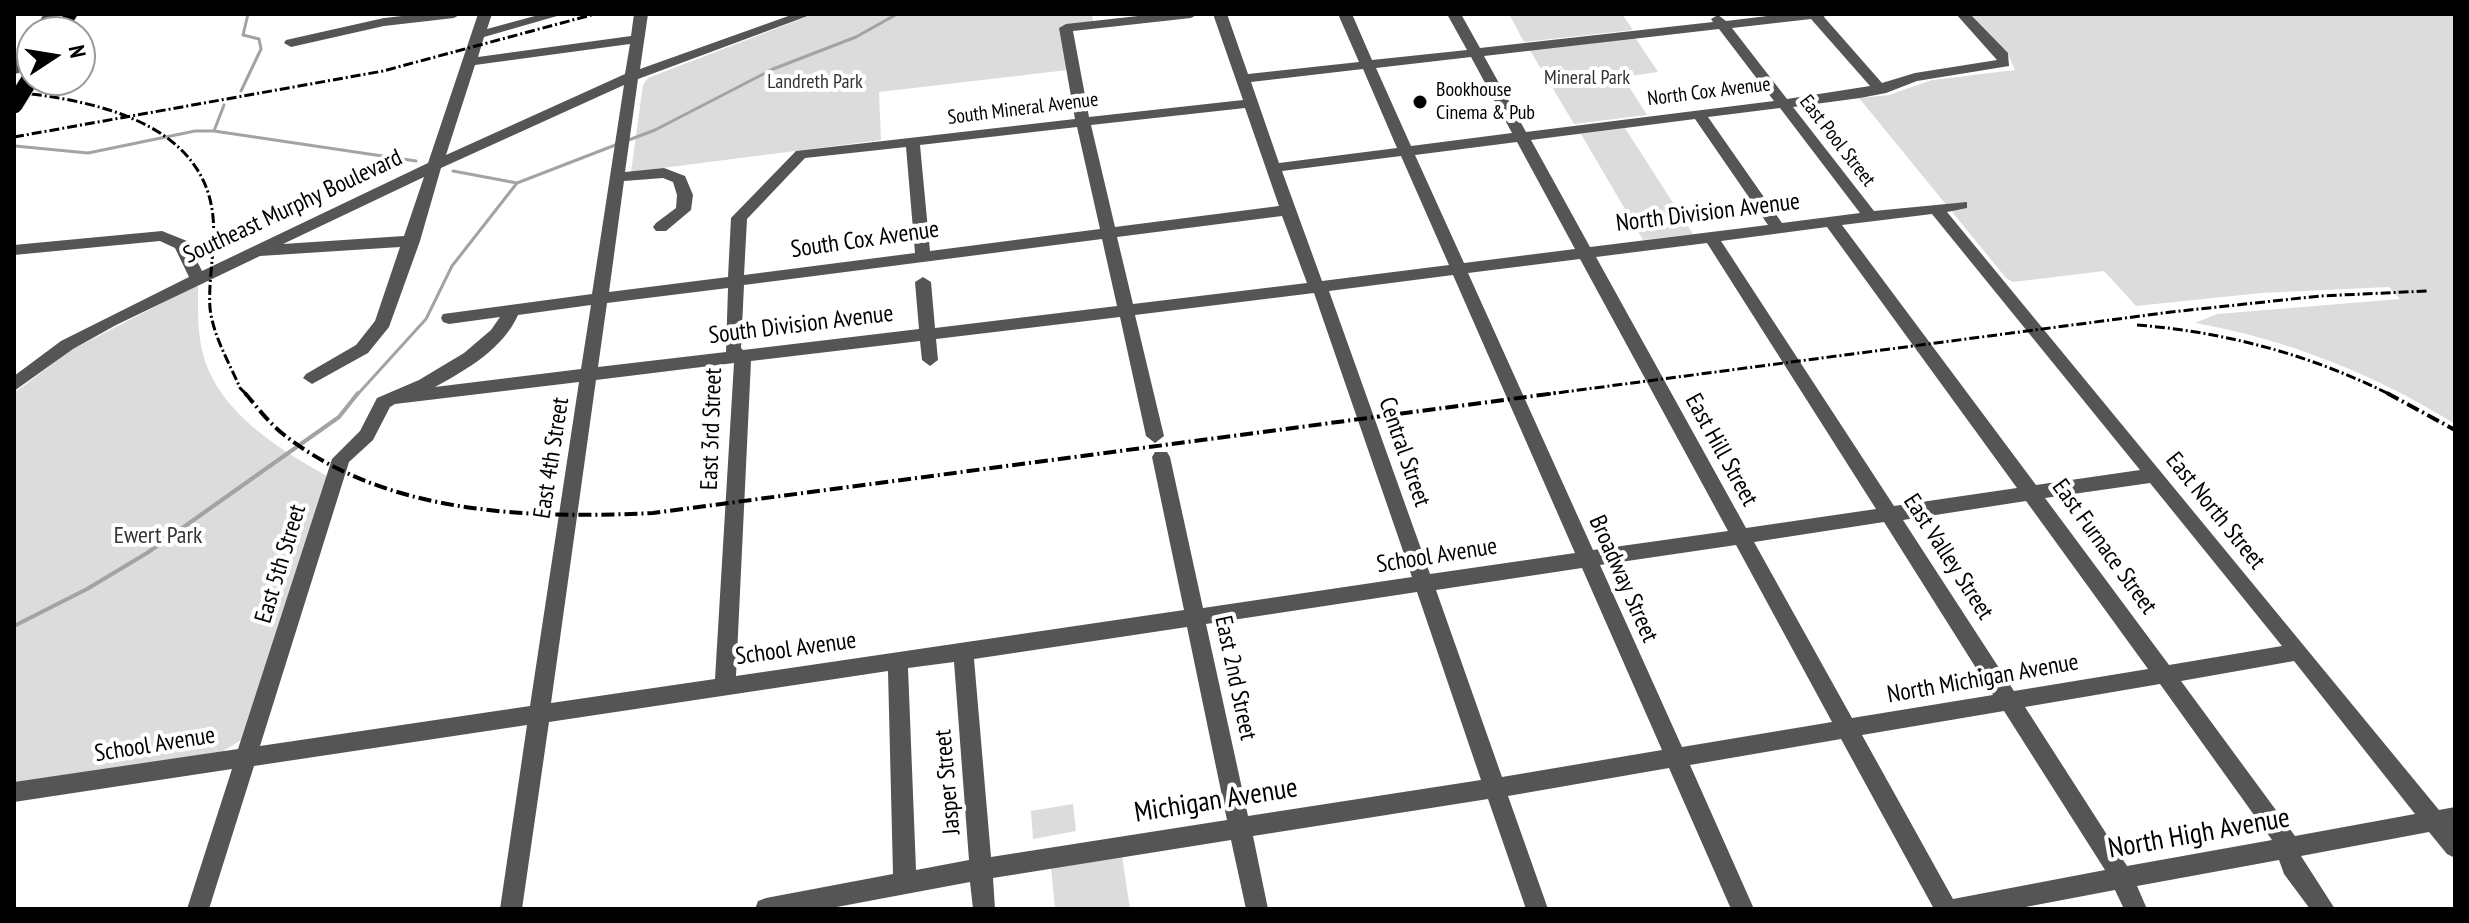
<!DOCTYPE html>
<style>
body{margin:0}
#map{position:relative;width:2469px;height:923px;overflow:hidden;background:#fff;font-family:"PT Sans Narrow",sans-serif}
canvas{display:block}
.frame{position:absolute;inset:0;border:16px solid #000;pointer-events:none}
.north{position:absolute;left:16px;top:16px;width:80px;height:80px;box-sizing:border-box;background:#fff;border:2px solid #999;border-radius:50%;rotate:78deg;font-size:22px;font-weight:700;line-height:32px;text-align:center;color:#000}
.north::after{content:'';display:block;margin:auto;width:28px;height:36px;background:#000;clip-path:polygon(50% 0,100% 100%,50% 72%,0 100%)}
</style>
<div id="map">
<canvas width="2469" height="923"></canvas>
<div class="frame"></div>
<div class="north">N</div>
</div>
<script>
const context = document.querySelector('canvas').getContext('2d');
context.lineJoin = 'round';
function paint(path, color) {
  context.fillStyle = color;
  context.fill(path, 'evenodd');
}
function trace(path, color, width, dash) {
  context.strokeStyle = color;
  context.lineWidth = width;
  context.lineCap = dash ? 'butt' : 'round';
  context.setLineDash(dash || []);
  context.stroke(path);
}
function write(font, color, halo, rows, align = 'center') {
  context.font = font + ' "PT Sans Narrow",sans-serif';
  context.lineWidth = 8;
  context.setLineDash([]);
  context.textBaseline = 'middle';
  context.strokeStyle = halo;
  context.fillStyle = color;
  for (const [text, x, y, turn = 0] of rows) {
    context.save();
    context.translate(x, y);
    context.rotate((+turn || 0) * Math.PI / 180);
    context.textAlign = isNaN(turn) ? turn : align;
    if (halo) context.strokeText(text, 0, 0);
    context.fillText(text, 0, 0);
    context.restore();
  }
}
paint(new Path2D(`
 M814,14H1092L1093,21L1069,24L1068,70L879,92L881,140L631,172L643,85L648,78Z
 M1509,14H1622L1633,30L1524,42Z
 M1968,14H2455V424C2376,375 2287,339 2195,323L2217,314L2400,299L2389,287L2261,293L2136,306L2104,271L2013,282L2006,278L1859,98L1889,95L1932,80L2015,70L2008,54Z
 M1634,36L1658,72L1623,77L1647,115L1574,124L1528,47Z
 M1625,128L1693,234L1643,240L1581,134Z
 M198,285C198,308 197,331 203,354C218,412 280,450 329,477L241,740L222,752L14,782V393L71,350Z
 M1073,804L1076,831L1033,839L1031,811Z
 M1122,856L1130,909H1055L1051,868Z`), '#dcdcdc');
trace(new Path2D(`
 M241,91L261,49L259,39L243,35L248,14
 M214,131L224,105
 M626,141L655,130L773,69L856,37L897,14
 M15,146L88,153L195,131H214L416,161
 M453,171L517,183L618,144
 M357,395L426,319L452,266L517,183`), '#a3a3a3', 3);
trace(new Path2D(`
 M14,626L87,589L147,553L339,417L358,393`), '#a3a3a3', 4);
const major = new Path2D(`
 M64,14H78L67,32H53Z`);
trace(major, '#dbdbdb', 2);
paint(new Path2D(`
 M44,14H58L46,32H32Z
 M420,14H461L454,18L384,26L291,47L284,43L286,40L384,18Z
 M478,14H492L487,29L542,14H564L484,37L478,57L631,36L634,14H648L640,69L794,14H813L638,79L625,172L664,168L685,176L693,195L691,210L666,231H656L653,227L656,223L676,208L677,195L673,182L663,178L624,181L609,292L728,277L731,218L796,151L1075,119L1059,28L1066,24L1156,14H1198L1191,18L1073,31L1089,117L1243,100L1213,14H1227L1248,74L1359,62L1338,14H1352L1372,60L1467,50L1447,14H1461L1480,48L1713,22L1711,19L1718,15L1726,21L1784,14H1826L1824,17L1882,83L1915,73L1997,60L1956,14H1970L2008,53L2009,66L1917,81L1886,93L1860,98L1793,107L1874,211L1967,202V208L1947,212L2439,810L2455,807V858L2447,854L2429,832L2301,856L2335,909H2310L2284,874L2279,860L2137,886L2147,909H2124L2115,890L2015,909H1934L1841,739L1690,765L1754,909H1731L1669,768L1508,796L1548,909H1526L1488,799L1253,836L1268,909H1246L1231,840L993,878L995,909H973L970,882L826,909H755L758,901L766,898L893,874L888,671L549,722L522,909H500L527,725L254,766L209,909H187L232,769L14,802V782L238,749L332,459L360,431L377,398L419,380L464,353L491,330L500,317L449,324L443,322L441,318L443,314L592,294L624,85L441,168L420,241L389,327L368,353L312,384L303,378L306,374L356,345L375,321L400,247L260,256L116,325L73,349L14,391V376L61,341L189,277L175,248L160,241L14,255V245L162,231L187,241L202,271L428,163ZM1811,19L1870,86L1787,99L1732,28ZM1719,29L1774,101L1526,132L1484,56ZM630,44L625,74L446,155L475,65ZM1471,57L1512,133L1411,146L1376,68ZM1363,69L1397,148L1279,163L1251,82ZM1245,108L1279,206L1115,227L1091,125ZM1780,108L1860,213L1782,223L1708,117ZM1695,119L1768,225L1590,247L1531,140ZM1077,127L1100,229L930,251L920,145ZM1517,142L1575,249L1464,263L1415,155ZM906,147L915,253L744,275L747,219L805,158ZM1401,156L1449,265L1322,281L1282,171ZM424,177L404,236L283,244ZM1932,214L2140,470L2036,485L1842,225ZM1282,216L1307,283L1133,304L1117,237ZM1827,227L2017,488L1894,506L1721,241ZM1102,239L1117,306L935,328L931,282L923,277L915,282L919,329L743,350L741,348L744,285ZM1707,243L1876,509L1746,528L1596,257ZM1580,259L1728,531L1593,550L1468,273ZM1453,275L1575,553L1430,574L1329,291ZM728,288L726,352L598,367L607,303ZM1314,293L1412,577L1203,608L1170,457L1167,452H1155L1152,457L1184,610L736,676L751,361L920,341L922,360L930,366L938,360L936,339L1120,317L1146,436L1155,443L1164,436L1135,315ZM591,305L581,369L435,387C466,370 503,349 518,315ZM734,363L715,679L551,703L596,380ZM579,382L530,706L260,746L349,462L373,440L390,407L395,404ZM2150,483L2282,646L2169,665L2045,498ZM2026,501L2148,669L2014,691L1903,520ZM1884,522L1993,695L1852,718L1754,542ZM1736,545L1832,722L1682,747L1600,565ZM1582,568L1662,750L1502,777L1436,590ZM1417,592L1481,780L1248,816L1206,624ZM1187,627L1227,820L991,857L974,659ZM2294,661L2415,814L2295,836L2181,681ZM954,662L969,860L916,870L908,668ZM2160,684L2272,840L2127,866L2025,707ZM2004,711L2105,870L1953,899L1862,735Z
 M32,39V53L19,73L14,74V60L27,40Z`), '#555');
paint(major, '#000');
trace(new Path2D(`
 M14,92C91,100 204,121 213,217C216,247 208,278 210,308C213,336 229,362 240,388L247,395
 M14,137L383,71L595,14
 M2137,325C2226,332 2311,355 2391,395
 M1541,395L2171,312L2320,296L2427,291`), '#000', 3, [10, 3, 2, 3]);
trace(new Path2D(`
 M245,393C257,407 269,423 283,434C385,515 529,519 653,513L1556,393
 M2387,393L2455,430`), '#000', 4, [13, 4, 2, 4]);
const majorBridge = new Path2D(`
 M14,105L32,76`);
trace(majorBridge, '#dbdbdb', 19, []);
trace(majorBridge, '#000', 17);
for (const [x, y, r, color] of [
 [1420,102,8,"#000"]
]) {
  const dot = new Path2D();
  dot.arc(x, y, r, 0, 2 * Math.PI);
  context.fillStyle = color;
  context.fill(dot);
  trace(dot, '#fff', 3);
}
write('20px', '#333', '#fff', [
 ["Mineral Park",1587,78],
 ["Landreth Park",815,82]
]);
write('20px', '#000', '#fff', [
 ["Bookhouse",1436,90],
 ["Cinema & Pub",1436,113]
], 'left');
write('20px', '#000', '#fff', [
 ["North Cox Avenue",1709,92,-7],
 ["South Mineral Avenue",1023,109,-7],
 ["East Pool Street",1837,141,52]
]);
write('24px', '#000', '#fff', [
 ["Southeast Murphy Boulevard",293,207,-25],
 ["North Division Avenue",1708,213,-7],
 ["South Cox Avenue",865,240,-8],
 ["South Division Avenue",801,325,-7],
 ["East 3rd Street",712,429,-88],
 ["East Hill Street",1721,450,61],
 ["Central Street",1404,452,71],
 ["East 4th Street",552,458,-81],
 ["East North Street",2215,511,51],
 ["East Furnace Street",2104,547,54],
 ["School Avenue",1437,556,-9],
 ["East Valley Street",1948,557,57],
 ["East 5th Street",281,564,-73],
 ["Broadway Street",1623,579,66],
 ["School Avenue",796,649,-8],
 ["East 2nd Street",1235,678,78],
 ["North Michigan Avenue",1983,679,-10],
 ["School Avenue",155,745,-9],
 ["Jasper Street",948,782,-95]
]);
write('24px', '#333', '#fff', [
 ["Ewert Park",158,536]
]);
write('28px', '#000', '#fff', [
 ["Michigan Avenue",1216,801,-9],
 ["North High Avenue",2199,834,-10]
]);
</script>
